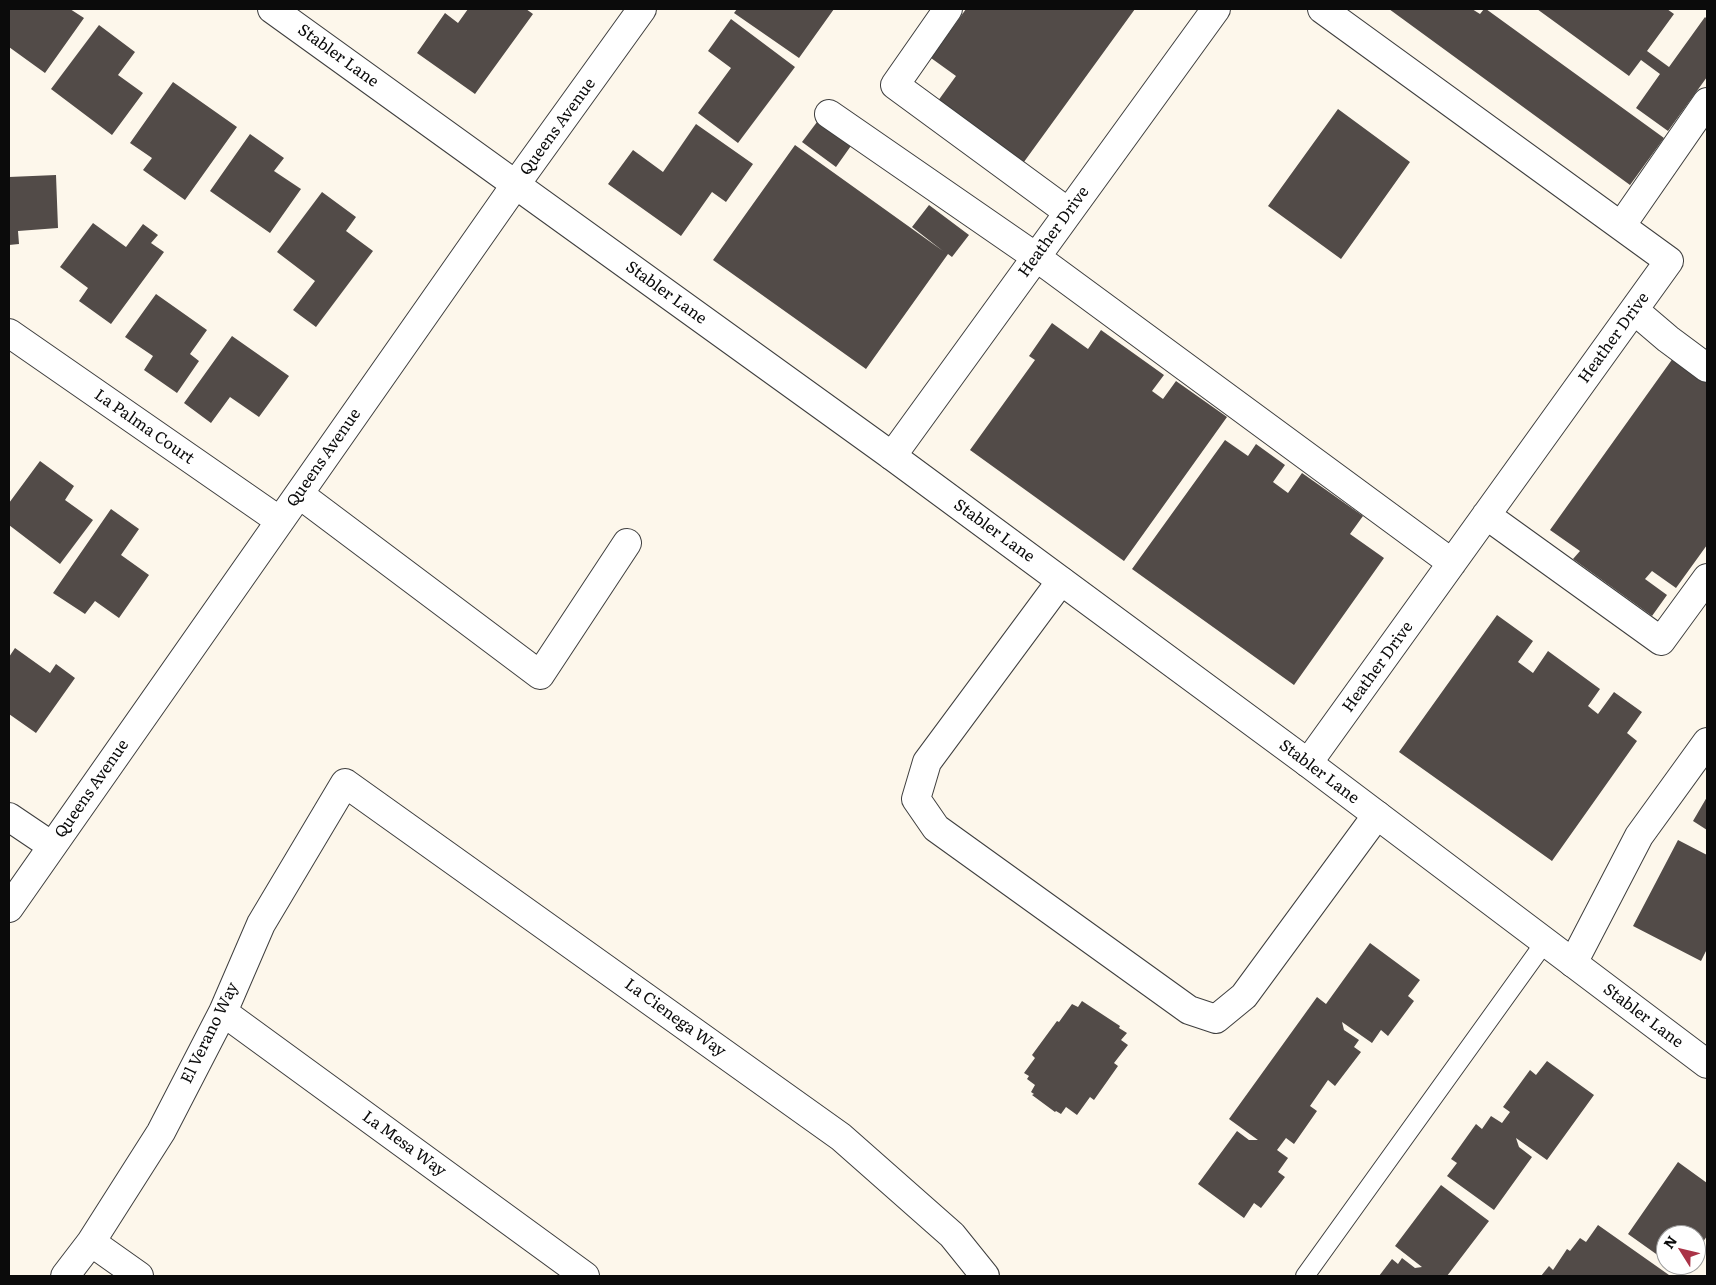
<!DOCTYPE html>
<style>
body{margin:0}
#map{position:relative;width:1716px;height:1285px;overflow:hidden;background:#fdf7eb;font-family:Literata,serif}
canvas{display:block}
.frame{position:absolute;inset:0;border:10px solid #0b0b0b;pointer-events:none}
.north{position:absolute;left:1656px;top:1225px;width:50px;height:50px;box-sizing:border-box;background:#fff;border:1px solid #9d9d9d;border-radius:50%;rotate:306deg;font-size:14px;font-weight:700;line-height:20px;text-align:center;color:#0b0b0b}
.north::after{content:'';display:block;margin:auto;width:18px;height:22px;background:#aa3347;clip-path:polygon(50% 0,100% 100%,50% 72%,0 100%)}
</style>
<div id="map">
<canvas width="1716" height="1285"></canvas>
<div class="frame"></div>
<div class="north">N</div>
</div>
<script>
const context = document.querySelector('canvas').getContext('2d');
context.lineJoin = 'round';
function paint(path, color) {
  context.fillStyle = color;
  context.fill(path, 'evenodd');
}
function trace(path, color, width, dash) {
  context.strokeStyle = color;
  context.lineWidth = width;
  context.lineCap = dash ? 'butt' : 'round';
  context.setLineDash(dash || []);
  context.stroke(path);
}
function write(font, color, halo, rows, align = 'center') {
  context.font = font + ' Literata,serif';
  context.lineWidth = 5;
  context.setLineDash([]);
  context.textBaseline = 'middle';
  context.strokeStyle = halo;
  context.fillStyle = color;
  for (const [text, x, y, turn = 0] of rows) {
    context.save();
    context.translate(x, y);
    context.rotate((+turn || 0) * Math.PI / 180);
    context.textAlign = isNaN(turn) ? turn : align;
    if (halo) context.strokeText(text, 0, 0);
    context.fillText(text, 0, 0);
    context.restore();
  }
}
paint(new Path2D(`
 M9,9H70L84,18L45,73L9,47Z
 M468,9H526L533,14L475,94L417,53L445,13L458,23Z
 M737,9H834L799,58L734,13Z
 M966,9H1135L1021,166L935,105L956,76L931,58Z
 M1389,9H1472L1480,14L1484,9H1486L1664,138L1630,185Z
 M1537,9H1667L1674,14L1647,51L1669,67L1705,17L1707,19V77L1668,131L1636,108L1660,74L1641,60L1629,76Z
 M731,19L795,67L738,143L698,113L731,68L708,51Z
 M99,25L135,52L118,75L143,93L112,135L51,89Z
 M173,82L237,127L185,200L143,170L152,158L130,143Z
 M1338,109L1410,162L1341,259L1268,206Z
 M820,118L853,143L836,167L802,142Z
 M696,124L753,164L726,202L712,192L681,236L608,184L633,150L663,172Z
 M250,134L284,158L274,171L301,189L270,233L210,191Z
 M795,145L943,251L912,227L929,205L969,235L952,257L948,254L866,369L713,260Z
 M56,175L58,228L18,231L19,244L9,245V177Z
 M322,192L356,217L346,231L373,251L316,327L293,310L315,281L277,252Z
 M93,223L126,247L143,224L158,235L151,243L164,252L111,324L79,301L88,288L60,267Z
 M156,294L207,330L190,354L199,361L177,393L144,370L153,356L125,337Z
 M1052,323L1088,349L1101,330L1164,375L1152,391L1163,399L1176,381L1227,417L1124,561L970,450L1035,360L1029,356Z
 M232,336L289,376L259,417L230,397L211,423L184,403Z
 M1676,354L1707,376V545L1676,588L1652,571L1645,579L1667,595L1652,616L1573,559L1580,551L1550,530Z
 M1225,440L1248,456L1256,444L1285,465L1273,482L1288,493L1302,473L1363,516L1350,534L1384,558L1294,685L1132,569Z
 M40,461L74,486L65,500L93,520L60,564L9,525V503Z
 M111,509L139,529L121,555L149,575L119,618L95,601L85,614L53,593Z
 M1497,615L1533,641L1518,662L1533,673L1548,651L1600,689L1588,706L1598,714L1614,692L1642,712L1627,733L1637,741L1552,861L1399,752Z
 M15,648L50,673L56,664L75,678L36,733L9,714V657Z
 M1707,797V830L1693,821Z
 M1678,840L1707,855V949L1701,961L1633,926Z
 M1370,943L1420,980L1408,996L1414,1001L1388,1036L1381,1030L1372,1043L1342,1022L1344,1030L1359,1040L1354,1047L1361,1052L1335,1086L1328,1080L1310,1106L1317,1111L1294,1144L1286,1138L1277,1150L1288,1158L1278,1172L1285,1177L1261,1208L1254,1203L1244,1218L1198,1184L1237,1131L1249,1140H1258L1229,1119L1317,997L1326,1004Z
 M1082,1001L1120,1026L1119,1028L1127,1033L1121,1040L1128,1045L1114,1063L1118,1066L1094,1100L1090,1097L1077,1115L1066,1107L1061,1114L1056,1111L1055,1112L1032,1095L1034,1094L1031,1092L1035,1085L1027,1079L1029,1076L1024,1073L1035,1058L1032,1055L1057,1021L1059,1022L1072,1004L1078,1007Z
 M1547,1061L1594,1095L1547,1160L1516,1138L1519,1147L1532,1157L1494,1210L1447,1176L1457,1163L1451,1159L1476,1124L1482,1129L1491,1116L1502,1123L1510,1112L1503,1107L1530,1070L1536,1075Z
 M1678,1162L1707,1183V1236L1696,1252V1235H1666V1261L1628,1234Z
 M1441,1185L1489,1221L1447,1276H1379L1392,1259L1398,1264L1402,1258L1415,1268L1422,1267L1395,1246Z
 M1598,1225L1669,1275L1541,1276L1549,1266L1553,1270L1567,1249L1570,1251L1580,1238L1586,1242Z`), '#524b48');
const service = new Path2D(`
 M1305,1276L1545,942`);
const minor = new Path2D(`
 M948,9L895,85L1068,212
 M829,114L1036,257L1452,563
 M1621,226L1707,102
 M1634,310L1668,339L1707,368
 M9,333L280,521
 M892,456L1216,9
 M299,494L540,675L627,543
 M1486,515L1661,641L1707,578
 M1061,581L927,762L916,799L936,828L1189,1010L1216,1019L1244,996L1377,815
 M1308,763L1669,261L1322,9
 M9,817L52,846
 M9,908L516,184
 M1573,963L1639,836L1707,742
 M223,1012L585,1276
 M91,1242L139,1276
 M65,1276L91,1242L161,1132L223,1012L261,924L345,783L841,1137L952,1235L985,1276`);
const tertiary = new Path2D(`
 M272,9L892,456L1308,763L1707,1064
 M516,184L642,9`);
trace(service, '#3e3e3e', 20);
trace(minor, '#3e3e3e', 30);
trace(tertiary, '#3e3e3e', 30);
trace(service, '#fff', 18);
trace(minor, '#fff', 28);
trace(tertiary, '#fff', 28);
write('16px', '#0b0b0b', '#fff', [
 ["Stabler Lane",338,56,36],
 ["Queens Avenue",558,127,-54],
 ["Heather Drive",1054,232,-54],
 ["Stabler Lane",666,293,36],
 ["Heather Drive",1614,338,-54],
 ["La Palma Court",144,427,35],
 ["Queens Avenue",324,458,-55],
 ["Stabler Lane",994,531,36],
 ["Heather Drive",1378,667,-54],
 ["Stabler Lane",1319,772,37],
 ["Queens Avenue",92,789,-55],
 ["Stabler Lane",1643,1016,37],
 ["La Cienega Way",675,1018,36],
 ["El Verano Way",210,1033,-64],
 ["La Mesa Way",404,1144,36]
]);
</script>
